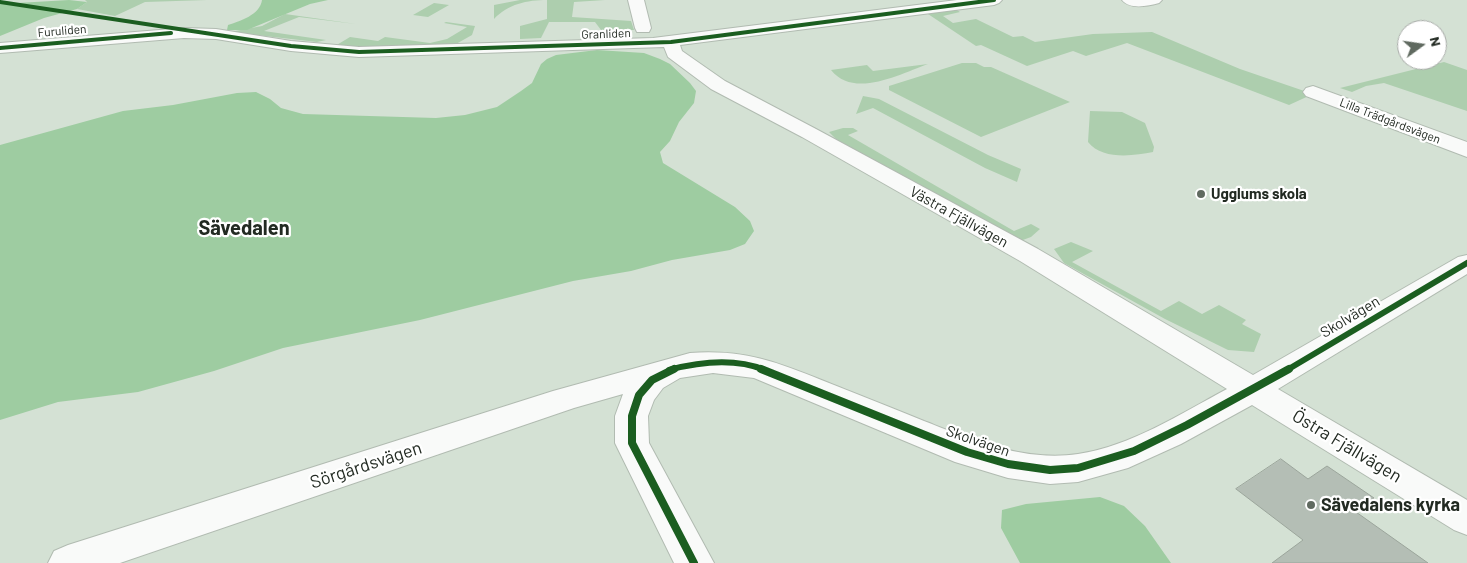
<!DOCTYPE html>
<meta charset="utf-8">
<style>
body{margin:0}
#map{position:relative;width:1467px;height:563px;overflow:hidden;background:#d4e1d4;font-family:Barlow,sans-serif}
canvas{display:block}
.north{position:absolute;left:1397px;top:20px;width:50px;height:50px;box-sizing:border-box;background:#fff;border:1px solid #a7aaa7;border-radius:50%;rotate:76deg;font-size:14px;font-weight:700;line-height:20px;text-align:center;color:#222a22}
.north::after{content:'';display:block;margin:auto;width:18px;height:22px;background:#606a60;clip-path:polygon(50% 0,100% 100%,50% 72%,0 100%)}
</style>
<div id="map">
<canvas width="1467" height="563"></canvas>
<div class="north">N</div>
</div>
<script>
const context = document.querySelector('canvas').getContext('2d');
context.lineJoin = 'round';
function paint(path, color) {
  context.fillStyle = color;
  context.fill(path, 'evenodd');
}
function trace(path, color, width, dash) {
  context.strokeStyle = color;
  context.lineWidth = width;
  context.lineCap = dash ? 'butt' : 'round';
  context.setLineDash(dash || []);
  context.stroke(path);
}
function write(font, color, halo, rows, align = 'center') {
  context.font = font + ' Barlow,sans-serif';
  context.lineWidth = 4.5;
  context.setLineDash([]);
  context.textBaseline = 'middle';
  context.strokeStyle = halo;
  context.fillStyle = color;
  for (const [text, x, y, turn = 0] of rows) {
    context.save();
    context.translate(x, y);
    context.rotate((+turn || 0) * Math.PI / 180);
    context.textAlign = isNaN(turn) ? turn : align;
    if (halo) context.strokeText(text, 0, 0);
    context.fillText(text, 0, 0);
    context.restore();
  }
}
paint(new Path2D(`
 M85,0H207L145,2L115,16L77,9L87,2Z
 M520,0H605L574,2L572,17L631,21L634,30H601L595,22H549L541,38L520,39V26L547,19V0C527,0 508,4 494,19V5Z
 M434,3L449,5L428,17L413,15Z
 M955,9L960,12L943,16L953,23L976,19L1013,37L1023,36L1035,42L1093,34L1152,32L1240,69L1313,94L1289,105L1127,43L1086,56L1073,51L1027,66L981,45L976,46L928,14Z
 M285,14L356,24L299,17L264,31L326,40L317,42L230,32L262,26Z
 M446,22L475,26L472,35L456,44L403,47L335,46L350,37L378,41L385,37L430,43L447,39L467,27L444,23Z
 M1444,62L1467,70V111L1384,83L1366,86L1352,92L1340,88Z
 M962,63H976L984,67H991L1070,102L981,137L889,90V86Z
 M928,64C900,74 854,99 831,70L867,65L873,71Z
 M863,96L879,99L988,155L1021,169L1017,182L985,168L873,108L856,114Z
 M1090,111L1122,112L1145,123L1154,147L1153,152C1133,156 1102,160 1088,142Z
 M843,128H853L858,131L848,135L1014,231L1031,224L1040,229L1031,237L1020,241L838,141L829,132Z
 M1071,242L1093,251L1072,262L1161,311L1179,301L1202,314L1219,305L1246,320L1242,324L1261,334L1254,352L1228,350L1165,319L1064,263L1054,249Z`), '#adceae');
paint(new Path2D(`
 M69,0L87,2L77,9L44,18L0,36V4Z
 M262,0H328L310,4L247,30H227L228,25C240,21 260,15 262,0Z
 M597,50L644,53L660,59L670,64L690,83L696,91L694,103L679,122L670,141L660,152L663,163L735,207L750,221L754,231L745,244L730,250L672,260L631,271L573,281L420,320L283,348L214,371L138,392L58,402L0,420V145L123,111L173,105L237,93L256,92L270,99L281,108L303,114L436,118L465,115L497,107L521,91L532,83L541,64L547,59L556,55Z
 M1100,497L1124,506L1145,526L1171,563H1020L1001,528L1002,510L1026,504Z`), '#9ecca1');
const building = new Path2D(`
 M1281,459L1308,479L1327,466L1374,498L1356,512L1428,563H1272L1303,540L1236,489Z`);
paint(building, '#b4beb5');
trace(building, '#9ba59b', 1);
const minor = new Path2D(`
 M628,0H644L651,28L649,32H637L635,28Z
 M957,0H1002L999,3L994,5L680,45L682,51L725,81L816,129L1038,249L1253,375L1458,257L1467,255V274L1278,389L1467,500V535L1454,530L1252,405L1181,444L1128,468L1078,482L1050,484L1008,478L955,462L754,378L713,373L680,378L663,388L654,400L648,416L649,443L714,563H674L615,443V416L623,394L574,408L120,563H48L54,551L68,545L553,391L690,353C746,349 779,363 829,383C861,396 893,408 924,421C973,440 1024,462 1078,454C1131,446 1180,414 1227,389L1020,261L802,137L711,89L668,57L664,47L359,57L291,51L216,39L184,38L0,53V43L184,28L216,29L291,41L359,47L653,38Z
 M1122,0H1162L1159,3C1148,6 1130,10 1122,0Z
 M1313,86L1467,142V157L1306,96L1303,92L1306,88Z`);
trace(minor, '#b1bbb1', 2);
paint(minor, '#f9faf9');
trace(new Path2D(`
 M0,2L291,46L359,52L671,42L994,0
 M0,48L171,33`), '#1b5e20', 4);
trace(new Path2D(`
 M669,370C699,362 735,358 765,370
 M1287,370L1467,263`), '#1b5e20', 6);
trace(new Path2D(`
 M674,369L652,380L639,395L632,416V443L694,563
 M761,369L967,452L1008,464L1050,470L1078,468L1134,451L1187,425L1289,369`), '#1b5e20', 8);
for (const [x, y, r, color] of [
 [1201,194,5,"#606a60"],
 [1311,505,5,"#606a60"]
]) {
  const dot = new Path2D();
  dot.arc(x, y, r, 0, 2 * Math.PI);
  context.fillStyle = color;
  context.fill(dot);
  trace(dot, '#fff', 2);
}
write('12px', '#222a22', '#fff', [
 ["Furuliden",62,31,-5],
 ["Granliden",606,34,-2],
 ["Lilla Trädgårdsvägen",1390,121,21]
]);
write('bold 15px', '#222a22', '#fff', [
 ["Ugglums skola",1211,194]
], 'left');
write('15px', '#222a22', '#fff', [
 ["Västra Fjällvägen",959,217,29],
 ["Skolvägen",1350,317,-31],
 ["Skolvägen",978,441,19]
]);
write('18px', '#222a22', '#fff', [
 ["Östra Fjällvägen",1347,446,31],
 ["Sörgårdsvägen",366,465,-18]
]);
write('bold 18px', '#222a22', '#fff', [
 ["Sävedalens kyrka",1321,505]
], 'left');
write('bold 20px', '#222a22', '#fff', [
 ["Sävedalen",244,228]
]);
</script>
